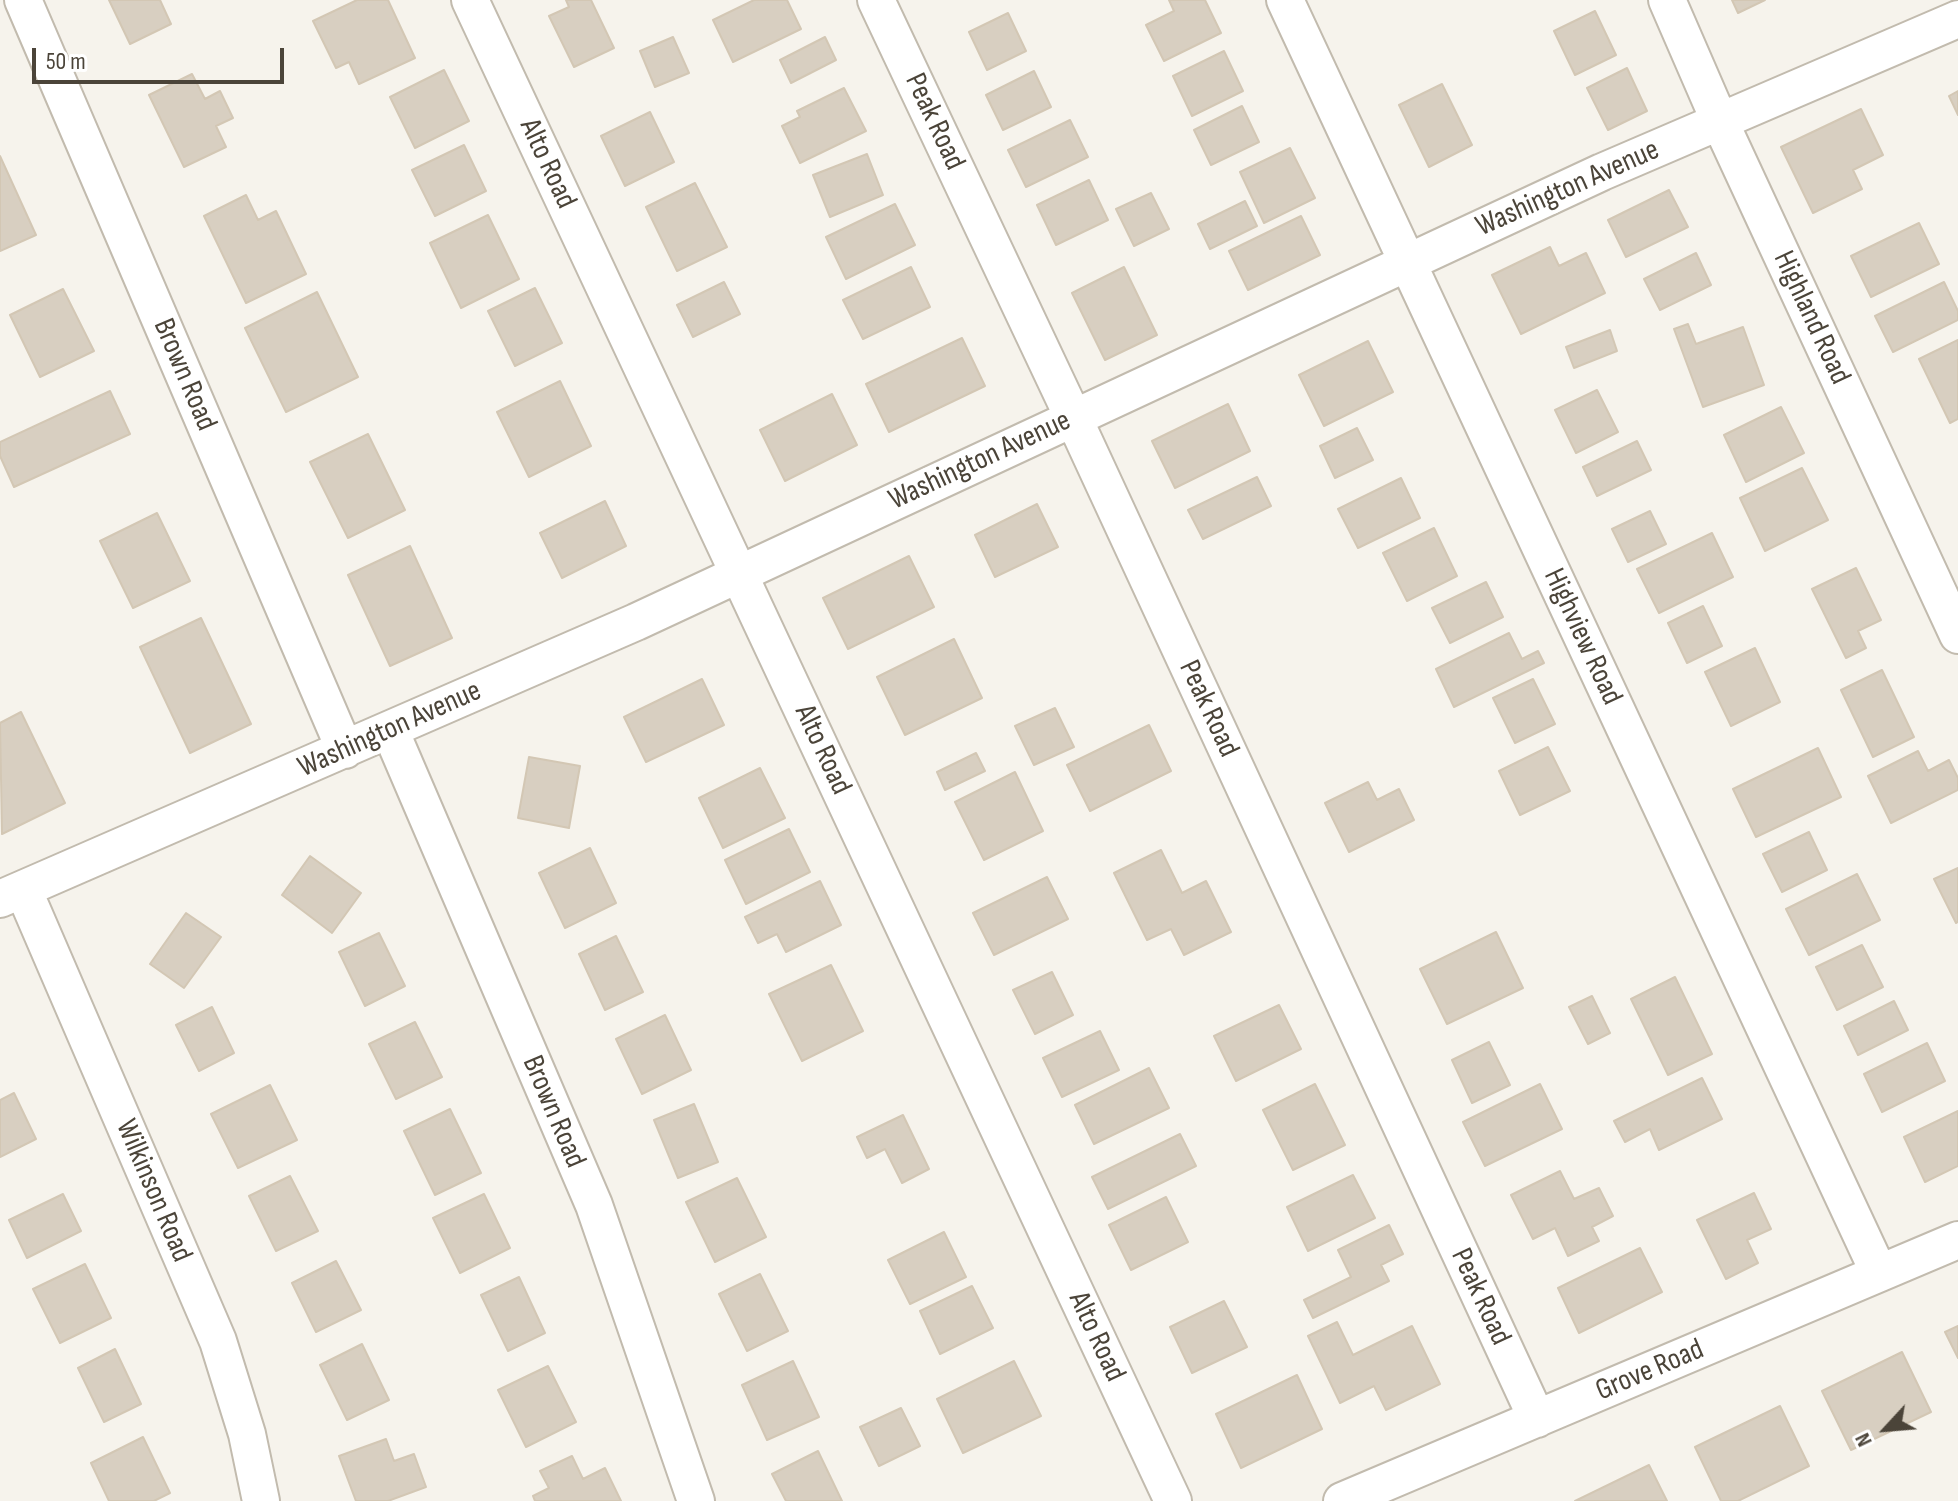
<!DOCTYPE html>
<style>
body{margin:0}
#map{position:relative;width:1958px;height:1501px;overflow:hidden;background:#f6f3ec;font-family:"Sofia Sans Condensed",sans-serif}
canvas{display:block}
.north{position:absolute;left:1846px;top:1389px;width:80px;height:80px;-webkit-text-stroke:6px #fff;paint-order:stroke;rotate:244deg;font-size:22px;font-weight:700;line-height:32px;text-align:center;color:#4b4439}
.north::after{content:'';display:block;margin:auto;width:28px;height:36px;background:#4b4439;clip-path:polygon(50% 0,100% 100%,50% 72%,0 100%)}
.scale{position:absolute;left:32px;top:48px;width:252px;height:36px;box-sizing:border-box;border:4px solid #4b4439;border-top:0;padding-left:10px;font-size:24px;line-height:28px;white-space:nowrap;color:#4b4439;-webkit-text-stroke:6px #fff;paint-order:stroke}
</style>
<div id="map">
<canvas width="1958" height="1501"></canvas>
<div class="north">N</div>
<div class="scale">50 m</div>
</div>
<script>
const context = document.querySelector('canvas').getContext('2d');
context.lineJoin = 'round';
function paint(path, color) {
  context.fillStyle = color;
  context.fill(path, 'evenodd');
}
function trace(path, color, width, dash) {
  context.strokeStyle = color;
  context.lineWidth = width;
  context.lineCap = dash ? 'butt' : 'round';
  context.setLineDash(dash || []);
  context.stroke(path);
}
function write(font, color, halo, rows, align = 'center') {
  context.font = font + ' "Sofia Sans Condensed",sans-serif';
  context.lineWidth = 8;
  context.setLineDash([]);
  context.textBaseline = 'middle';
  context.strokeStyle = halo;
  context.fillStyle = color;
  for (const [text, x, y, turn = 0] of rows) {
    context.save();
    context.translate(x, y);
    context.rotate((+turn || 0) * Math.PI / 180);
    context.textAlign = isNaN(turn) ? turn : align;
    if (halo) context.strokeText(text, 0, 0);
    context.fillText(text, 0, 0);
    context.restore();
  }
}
const building = new Path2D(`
 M109,0H160L171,24L130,44Z
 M357,0H388L415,58L359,84L349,62L336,68L313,21Z
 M566,0H591L614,48L574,67L549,16L569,7Z
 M754,0H787L801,29L733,62L713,20Z
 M1169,0H1205L1221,33L1164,61L1146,25L1174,11Z
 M1732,0H1765L1738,13Z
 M1595,11L1616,55L1575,75L1554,31Z
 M1008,13L1026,51L987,70L969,32Z
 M673,37L689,73L655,87L640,51Z
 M825,37L836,60L791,83L780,60Z
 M1224,51L1243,91L1192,116L1173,76Z
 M1627,68L1647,111L1608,130L1587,88Z
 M444,70L469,121L415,148L390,97Z
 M1034,71L1051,107L1003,130L986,95Z
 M192,74L205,99L220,91L233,118L216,126L226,147L184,167L149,95Z
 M1442,84L1472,145L1429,167L1399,105Z
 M844,88L866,131L800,163L782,126L800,117L797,111Z
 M1958,91V115L1949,96Z
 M1242,106L1259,142L1211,165L1194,130Z
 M1861,109L1883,155L1853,170L1862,189L1813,213L1781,147Z
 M650,112L674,162L625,186L601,136Z
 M1070,120L1088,157L1026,187L1008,150Z
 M464,145L486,191L435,216L412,170Z
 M1290,148L1315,198L1264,223L1240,172Z
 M867,154L883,195L830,217L813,175Z
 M0,156L36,235L0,251Z
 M1089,180L1108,220L1056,245L1037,205Z
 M695,183L727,247L677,271L646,207Z
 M1669,190L1688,227L1626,257L1608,220Z
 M1151,193L1169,229L1134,246L1116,209Z
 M246,195L258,220L276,211L306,274L246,303L204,216Z
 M1245,201L1257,226L1210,249L1198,224Z
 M895,204L915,245L846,279L826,237Z
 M488,215L519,279L461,308L430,243Z
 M1301,216L1320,255L1248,290L1229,251Z
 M1919,223L1939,264L1871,297L1851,256Z
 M1550,247L1559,266L1586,253L1605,293L1521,334L1492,275Z
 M1696,253L1711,285L1660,310L1644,279Z
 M911,267L930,307L863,339L843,300Z
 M1124,267L1157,335L1105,360L1072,293Z
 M724,282L740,314L693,337L677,305Z
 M1944,282L1958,311V320L1893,352L1875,316Z
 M535,288L562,343L515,366L488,311Z
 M63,289L94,351L40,377L10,315Z
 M317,292L358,377L286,412L245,328Z
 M1688,324L1696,344L1743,327L1764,385L1703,407L1674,329Z
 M1610,330L1617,351L1574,368L1566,347Z
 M962,338L985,386L889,432L866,384Z
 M1958,340V419L1950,423L1919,359Z
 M1368,341L1393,392L1324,426L1299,375Z
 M560,381L591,446L529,477L497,412Z
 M1597,390L1618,432L1576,453L1555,410Z
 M110,391L130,434L14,487L0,456V442Z
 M832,394L857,445L785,481L760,430Z
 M1228,404L1250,451L1175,488L1152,441Z
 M1781,407L1804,453L1746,482L1724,435Z
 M1357,428L1373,460L1335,478L1320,446Z
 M368,434L405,510L348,538L310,462Z
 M1637,441L1651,470L1597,496L1583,467Z
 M1802,468L1828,520L1765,551L1740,498Z
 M1257,477L1271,506L1203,539L1188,510Z
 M1401,478L1420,518L1358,548L1338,509Z
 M605,501L626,546L562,578L540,533Z
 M1037,504L1058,547L995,577L975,535Z
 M1650,511L1666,544L1628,562L1612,529Z
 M157,513L190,581L133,608L100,541Z
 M1434,528L1457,576L1407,601L1383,553Z
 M1712,533L1733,577L1659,613L1637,569Z
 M410,546L452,638L390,666L348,575Z
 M909,556L934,607L848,649L823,598Z
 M1856,568L1881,620L1858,631L1866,648L1846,658L1812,589Z
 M1486,582L1503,617L1450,643L1432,608Z
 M1703,606L1722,646L1687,663L1668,623Z
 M201,618L251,724L190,753L140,647Z
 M1509,633L1522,659L1538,651L1544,663L1454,707L1436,669Z
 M954,639L982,698L905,735L877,677Z
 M1755,648L1780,702L1731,726L1705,672Z
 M1882,670L1914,737L1873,757L1841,690Z
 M702,679L724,725L646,762L624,717Z
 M1533,679L1555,724L1515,743L1493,698Z
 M1055,708L1074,747L1034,765L1015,726Z
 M21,712L65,803L2,834L0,723Z
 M1149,725L1171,771L1090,811L1067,765Z
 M1548,747L1570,791L1520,815L1499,771Z
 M1818,748L1841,797L1756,837L1733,789Z
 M1918,751L1928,771L1949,760L1958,778V790L1891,823L1868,776Z
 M976,753L985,771L945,790L937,772Z
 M529,757L580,766L569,828L518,818Z
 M760,768L785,818L723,848L699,798Z
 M1015,772L1043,831L984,860L955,802Z
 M1368,782L1377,800L1399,789L1414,820L1349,852L1325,803Z
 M789,829L810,872L746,904L725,860Z
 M1809,832L1827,870L1782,892L1763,854Z
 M590,848L616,903L565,928L539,873Z
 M1161,850L1182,893L1206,881L1231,932L1184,955L1171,929L1147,940L1114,873Z
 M310,856L361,893L332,933L282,895Z
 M1958,868V922L1956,923L1934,879Z
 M1857,874L1880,920L1809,955L1786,909Z
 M1047,877L1068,919L994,955L973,913Z
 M820,881L841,925L786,952L777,934L758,943L745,917Z
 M186,913L221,937L184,988L150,964Z
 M1496,932L1523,988L1447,1024L1420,969Z
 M379,933L405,986L365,1006L339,952Z
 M616,936L643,992L605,1010L579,954Z
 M1862,945L1883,987L1837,1010L1816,967Z
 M831,965L863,1031L802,1061L769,994Z
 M1052,972L1073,1015L1035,1034L1013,990Z
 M1675,977L1712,1054L1668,1075L1631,999Z
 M1592,996L1610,1033L1588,1044L1569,1007Z
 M1894,1001L1908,1030L1858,1055L1844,1026Z
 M1279,1005L1301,1049L1236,1081L1214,1036Z
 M212,1007L234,1053L199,1071L176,1025Z
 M665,1015L691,1070L642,1094L616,1039Z
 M415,1022L442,1077L396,1099L369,1044Z
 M1100,1031L1119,1070L1062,1097L1043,1058Z
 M1489,1042L1510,1085L1472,1103L1452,1060Z
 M1927,1043L1945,1081L1882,1112L1864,1074Z
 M1149,1068L1169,1108L1094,1144L1075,1105Z
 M1702,1078L1722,1119L1659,1150L1650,1129L1625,1142L1614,1121Z
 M1315,1084L1345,1145L1293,1170L1263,1110Z
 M1540,1084L1562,1129L1485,1166L1463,1122Z
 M270,1085L297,1140L238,1168L211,1114Z
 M14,1093L36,1139L0,1157V1100Z
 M694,1104L718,1162L678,1178L654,1120Z
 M450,1109L481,1173L435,1195L404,1131Z
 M1958,1111V1166L1925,1182L1904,1137Z
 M903,1115L929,1169L902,1183L885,1149L867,1158L857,1137Z
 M1180,1134L1196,1166L1108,1209L1092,1177Z
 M1560,1171L1574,1199L1599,1188L1613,1216L1592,1227L1599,1241L1568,1256L1555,1228L1533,1239L1511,1195Z
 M1353,1175L1375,1218L1308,1251L1287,1207Z
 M290,1176L318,1231L276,1251L249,1196Z
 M737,1178L766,1237L715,1262L686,1202Z
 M1754,1193L1771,1229L1747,1240L1758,1263L1726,1279L1697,1220Z
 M63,1194L81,1231L27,1258L9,1220Z
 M484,1194L510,1248L460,1273L433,1218Z
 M1166,1197L1188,1242L1131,1270L1109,1225Z
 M1389,1225L1403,1254L1381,1265L1389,1281L1313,1318L1304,1300L1351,1277L1338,1250Z
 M944,1232L966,1277L910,1304L888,1260Z
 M1640,1248L1662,1292L1579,1333L1558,1288Z
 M336,1261L361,1310L316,1332L292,1283Z
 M85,1264L111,1318L60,1343L33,1289Z
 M760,1274L788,1331L747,1351L719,1294Z
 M519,1277L545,1333L508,1351L481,1295Z
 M972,1286L993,1328L940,1354L920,1311Z
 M1224,1301L1247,1347L1192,1373L1170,1327Z
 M1337,1322L1353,1355L1412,1326L1440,1384L1386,1410L1374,1386L1340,1403L1308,1336Z
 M1958,1326V1358L1945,1332Z
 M362,1344L389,1400L347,1420L320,1365Z
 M115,1349L141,1404L104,1422L78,1368Z
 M1902,1352L1931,1412L1851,1450L1822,1391Z
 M793,1361L819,1417L767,1440L742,1385Z
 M1014,1361L1041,1416L963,1453L937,1399Z
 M548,1366L576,1422L526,1447L498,1390Z
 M1297,1375L1322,1429L1241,1468L1216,1414Z
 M1780,1406L1809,1466L1738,1501H1721L1695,1447Z
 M901,1408L920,1446L879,1466L860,1427Z
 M143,1437L170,1493L154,1501H109L91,1463Z
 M386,1439L394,1461L414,1454L426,1487L388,1501H356L339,1456Z
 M818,1451L842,1501H786L772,1474Z
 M572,1456L583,1479L605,1468L621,1501H535L533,1496L549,1488L540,1471Z
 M1649,1465L1667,1501H1575Z`);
paint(building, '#d8cfc1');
trace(building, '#d3c7b4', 2);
const street = new Path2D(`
 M23,0L345,750
 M470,0L1173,1501
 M876,0L1073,417L1537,1419
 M1285,0L1879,1273
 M1667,0L1720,122L1958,635
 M390,730L594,1205L696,1501
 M23,889L218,1341L247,1434L261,1501
 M0,899L636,622L1602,172L1958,19
 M1342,1501L1958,1240`);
trace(street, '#c2bbae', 40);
trace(street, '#fff', 36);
write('30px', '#4b4439', '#fff', [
 ["Peak Road",934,122,65],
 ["Alto Road",547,164,65],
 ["Washington Avenue",1568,189,-24],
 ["Highland Road",1811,318,65],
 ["Brown Road",184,375,67],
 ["Washington Avenue",980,461,-25],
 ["Highview Road",1582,637,65],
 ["Peak Road",1208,709,65],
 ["Washington Avenue",390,730,-24],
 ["Alto Road",822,750,65],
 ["Brown Road",553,1112,67],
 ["Wilkinson Road",153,1191,67],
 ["Peak Road",1480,1297,65],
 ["Alto Road",1096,1337,65],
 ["Grove Road",1650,1371,-23]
]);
</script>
